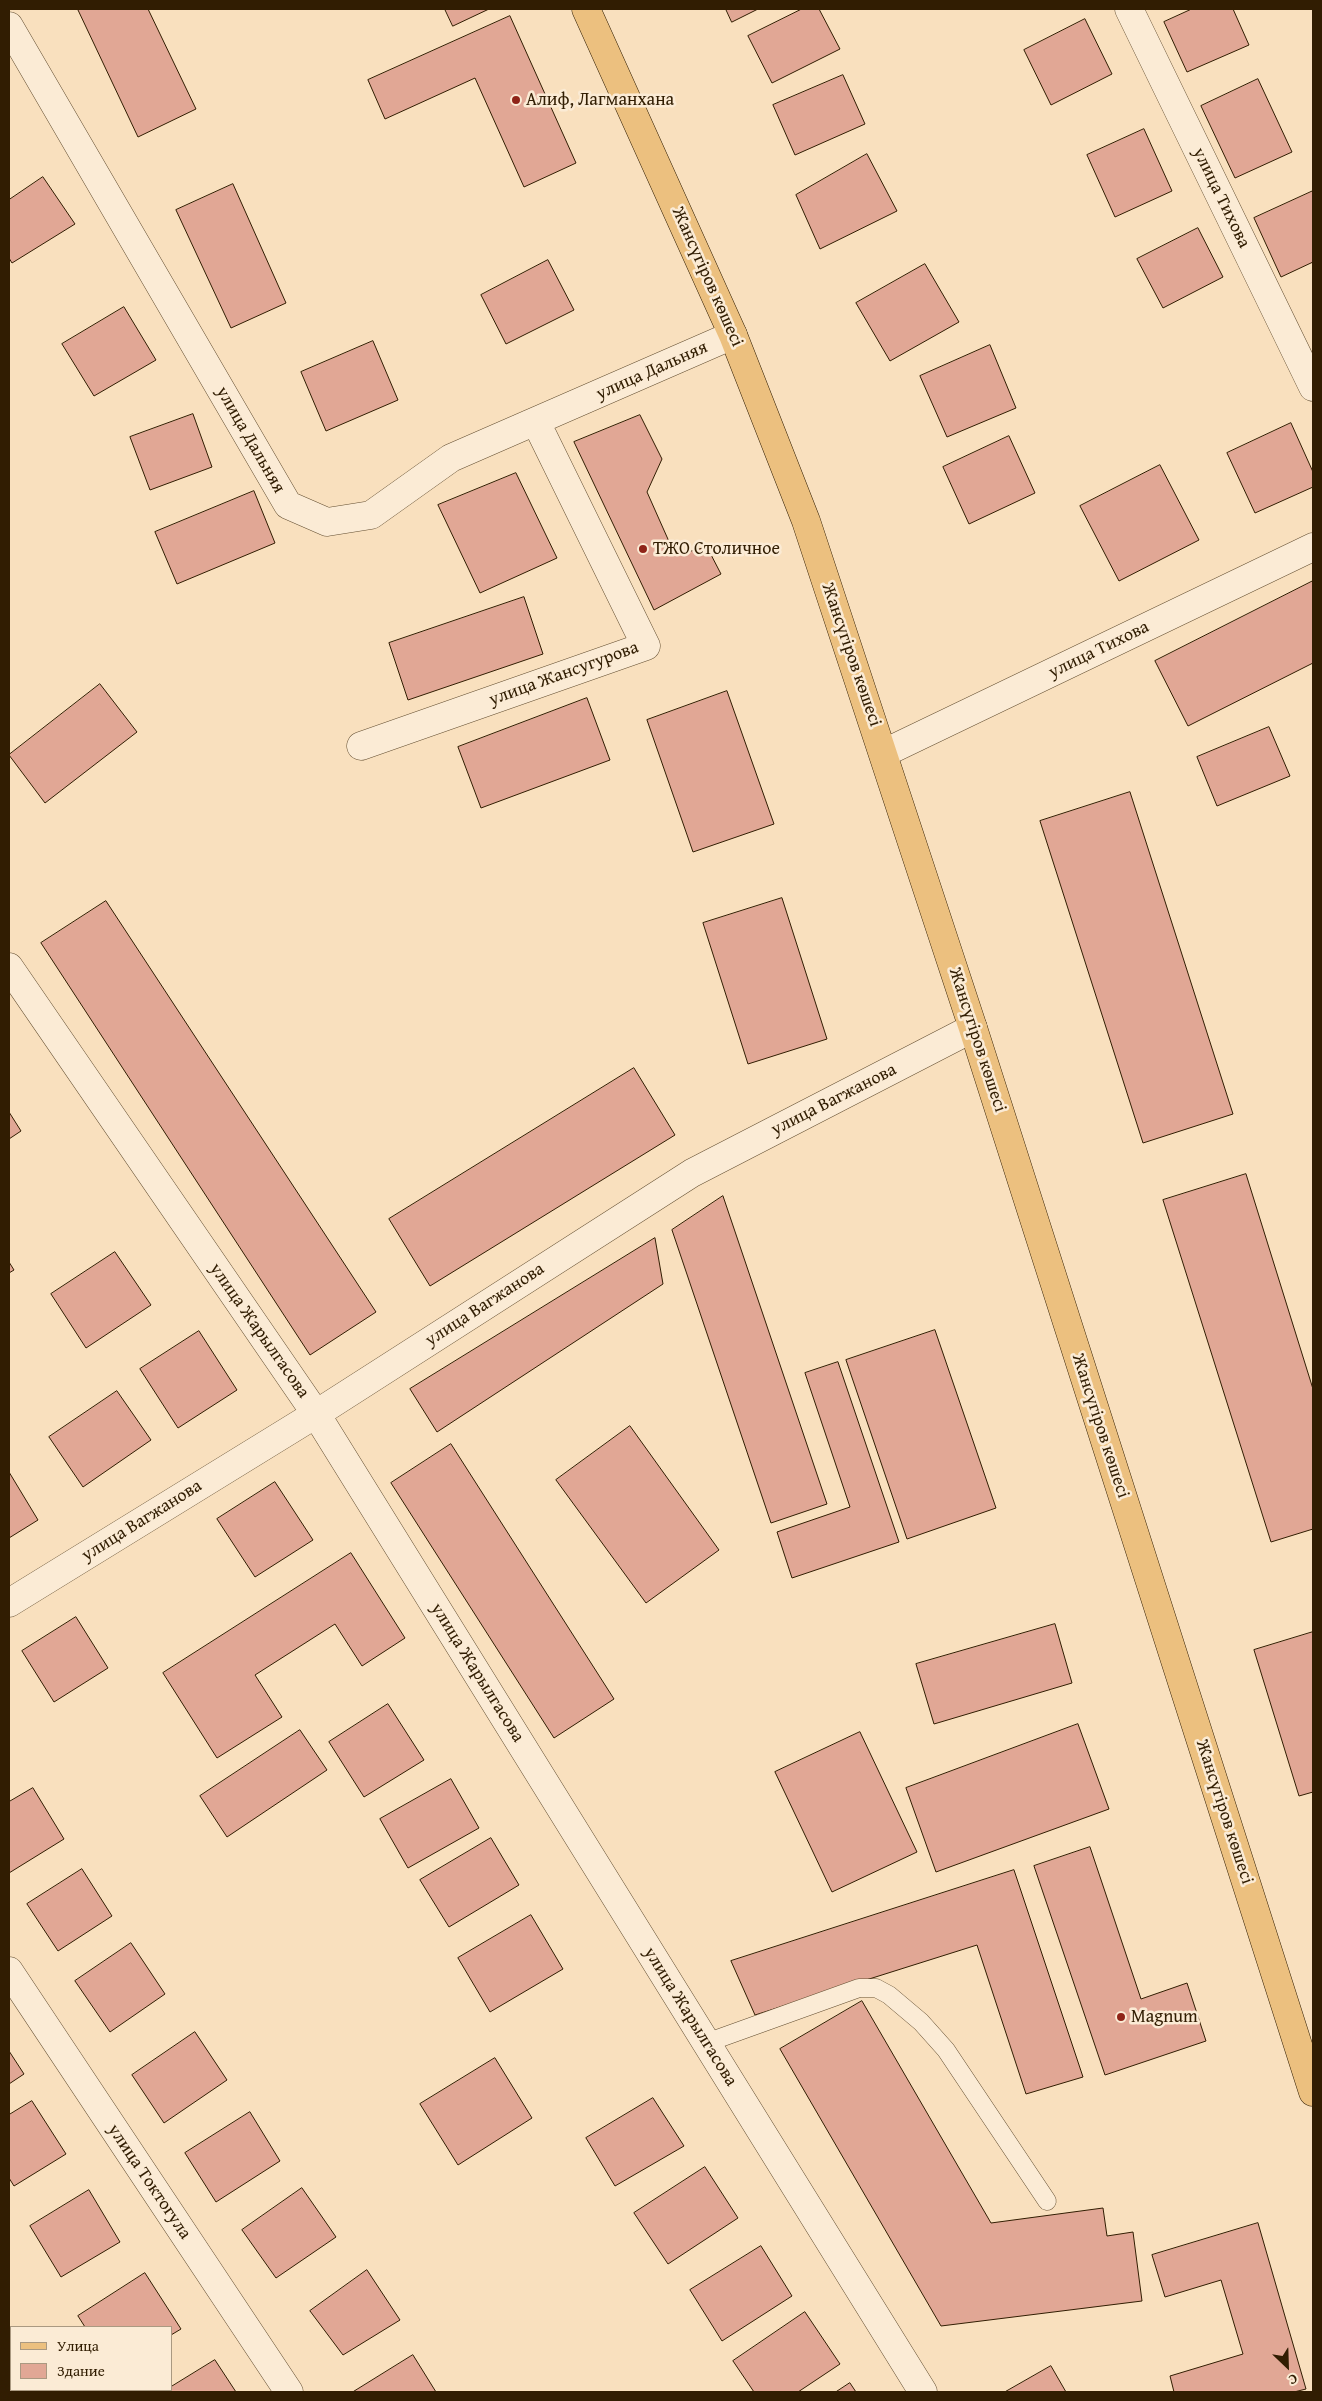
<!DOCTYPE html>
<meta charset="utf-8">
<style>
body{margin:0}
#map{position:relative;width:1322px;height:2401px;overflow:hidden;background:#f9e0be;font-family:"Gentium Book Plus",serif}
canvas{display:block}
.frame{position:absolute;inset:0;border:10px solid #311d02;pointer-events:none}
.legend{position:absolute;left:10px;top:2326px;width:162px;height:65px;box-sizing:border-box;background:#fbebd5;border:1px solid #aa9981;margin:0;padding:6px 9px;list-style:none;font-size:15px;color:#311d02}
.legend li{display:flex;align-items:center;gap:10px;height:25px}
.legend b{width:25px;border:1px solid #aa9981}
.north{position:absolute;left:1262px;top:2341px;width:50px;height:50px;-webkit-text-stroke:4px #fbebd5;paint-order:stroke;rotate:156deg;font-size:14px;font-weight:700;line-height:20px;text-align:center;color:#311d02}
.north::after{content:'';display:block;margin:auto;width:18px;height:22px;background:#311d02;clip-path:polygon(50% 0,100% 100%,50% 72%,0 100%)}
</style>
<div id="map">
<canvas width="1322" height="2401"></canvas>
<div class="frame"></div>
<ul class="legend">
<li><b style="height:6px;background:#ecc07f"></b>Улица</li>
<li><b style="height:14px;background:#e1a795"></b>Здание</li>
</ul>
<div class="north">С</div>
</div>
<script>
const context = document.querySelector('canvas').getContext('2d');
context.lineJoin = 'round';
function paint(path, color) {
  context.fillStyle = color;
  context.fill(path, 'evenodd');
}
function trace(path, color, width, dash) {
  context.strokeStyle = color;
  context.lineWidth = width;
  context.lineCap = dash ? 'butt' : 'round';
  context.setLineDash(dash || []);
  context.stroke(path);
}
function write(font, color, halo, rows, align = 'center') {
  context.font = font + ' "Gentium Book Plus",serif';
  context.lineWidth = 5;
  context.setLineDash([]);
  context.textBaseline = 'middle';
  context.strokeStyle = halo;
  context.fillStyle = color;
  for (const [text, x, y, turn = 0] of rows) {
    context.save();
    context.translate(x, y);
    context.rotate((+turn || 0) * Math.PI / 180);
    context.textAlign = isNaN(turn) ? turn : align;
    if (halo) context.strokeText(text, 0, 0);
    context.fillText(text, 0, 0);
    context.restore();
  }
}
const building = new Path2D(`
 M81,9H148L196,109L138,137L78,10Z
 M445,9H489L453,26Z
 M726,9H758L732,22Z
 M802,9H819L840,49L772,83L748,36Z
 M1192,9H1233L1249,45L1187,72L1164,22Z
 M510,16L576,163L524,187L475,78L385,119L368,80Z
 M1085,19L1112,74L1051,105L1024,50Z
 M843,75L865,124L795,155L773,105Z
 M1258,79L1292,152L1235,178L1201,106Z
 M1144,129L1172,191L1115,217L1087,155Z
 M867,154L897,211L820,249L796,195Z
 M43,177L75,224L12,263L9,258V200Z
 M233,184L286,303L231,328L176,210Z
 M1313,191V262L1281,277L1254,218Z
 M1198,228L1223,277L1163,308L1137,259Z
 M548,260L574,310L506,344L481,295Z
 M925,264L959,322L890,361L856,303Z
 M124,307L156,360L94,396L62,344Z
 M373,341L398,400L326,431L301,372Z
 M990,345L1016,408L947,437L920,376Z
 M193,414L212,467L150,490L130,437Z
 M640,415L662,459L647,492L675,555L707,547L721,574L654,610L574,442Z
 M1291,423L1313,472V487L1255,513L1227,453Z
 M1009,436L1035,493L969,524L943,467Z
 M1160,465L1199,540L1119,581L1080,506Z
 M516,473L557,558L480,593L438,505Z
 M254,491L275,543L177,584L155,532Z
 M1313,581V663L1188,726L1155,661Z
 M524,597L543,654L408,700L389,643Z
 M100,684L137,732L45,803L9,755Z
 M727,691L774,824L693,852L647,720Z
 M587,698L610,760L481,808L458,747Z
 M1269,727L1290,776L1217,806L1197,757Z
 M1130,792L1233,1114L1143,1143L1040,821Z
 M782,898L827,1039L748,1064L703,923Z
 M106,901L376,1312L310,1355L41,943Z
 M634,1068L675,1135L430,1286L389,1219Z
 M9,1112L21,1131L9,1139Z
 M1246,1174L1313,1389V1529L1271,1542L1163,1200Z
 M723,1196L827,1504L771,1523L672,1230Z
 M655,1238L663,1284L437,1432L410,1389Z
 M115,1252L151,1305L86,1348L51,1294Z
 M9,1262L14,1270L9,1273Z
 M935,1330L996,1508L907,1539L846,1360Z
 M199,1331L237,1390L178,1428L140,1369Z
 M838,1362L899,1542L792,1578L777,1532L850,1507L805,1373Z
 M117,1391L151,1440L83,1487L49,1437Z
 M630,1426L719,1550L646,1603L556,1480Z
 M451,1444L614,1699L554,1738L391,1483Z
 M9,1472L38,1520L9,1538Z
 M275,1482L313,1540L255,1577L217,1519Z
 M351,1553L405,1638L362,1666L335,1624L255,1675L282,1717L217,1758L163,1673Z
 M76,1617L108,1668L54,1702L22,1651Z
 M1055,1624L1072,1683L934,1724L916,1664Z
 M1313,1632V1792L1299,1796L1254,1650Z
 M388,1704L424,1760L364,1797L329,1742Z
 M1078,1724L1109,1809L936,1872L906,1788Z
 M300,1730L327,1770L227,1837L200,1796Z
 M860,1732L917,1852L832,1892L775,1772Z
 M451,1779L479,1828L408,1868L380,1819Z
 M33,1788L64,1839L9,1873V1802Z
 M491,1838L519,1885L449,1927L420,1880Z
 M1090,1847L1141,1999L1187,1983L1206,2041L1105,2075L1034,1866Z
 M82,1869L112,1916L58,1951L27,1904Z
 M1014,1870L1083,2077L1026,2094L977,1945L755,2015L731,1961Z
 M531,1915L563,1969L490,2012L458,1958Z
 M131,1943L165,1994L110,2032L75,1981Z
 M862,2001L991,2223L1103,2208L1107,2236L1133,2232L1142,2301L941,2326L780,2049Z
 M195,2032L227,2080L164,2123L132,2075Z
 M9,2051L24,2074L9,2084Z
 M495,2058L532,2118L458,2165L420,2104Z
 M653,2098L684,2146L615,2186L586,2138Z
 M32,2101L66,2154L14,2186L9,2178V2115Z
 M250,2112L280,2161L216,2202L185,2153Z
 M705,2167L738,2218L668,2264L634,2213Z
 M302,2188L336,2237L276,2278L242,2230Z
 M89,2190L120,2242L61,2277L30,2226Z
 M1258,2223L1306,2389L1294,2392H1174L1170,2376L1243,2354L1221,2280L1165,2297L1152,2255Z
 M761,2246L792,2296L722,2341L690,2290Z
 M367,2270L400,2320L343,2355L310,2311Z
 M145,2273L181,2329L171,2335V2327H85L78,2316Z
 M805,2312L840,2364L798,2392H754L733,2361Z
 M413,2355L436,2392H353Z
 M215,2360L236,2392H164L171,2390V2387Z
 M1051,2366L1066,2392H1005Z
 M850,2383L856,2392H836Z`);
paint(building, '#e1a795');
trace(building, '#311d02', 1);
const service = new Path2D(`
 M706,2043L859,1988H876L889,1995L921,2022L946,2050L1047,2201`);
const minor = new Path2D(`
 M1129,9L1313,387
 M9,26L288,505L327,522L371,515L451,458L733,335
 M361,746L646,646L536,422
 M884,753L1313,547
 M9,967L316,1414L923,2392
 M9,1603L316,1414L692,1173L973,1028
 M9,1971L289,2392`);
const primary = new Path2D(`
 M586,9L733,335L806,521L973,1028L1313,2092`);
trace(service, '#634e31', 19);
trace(minor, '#634e31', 29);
trace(primary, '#311d02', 29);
trace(service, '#fbebd5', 18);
trace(minor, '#fbebd5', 28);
trace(primary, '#ecc07f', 28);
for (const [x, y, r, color] of [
 [516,100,5,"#8f2418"],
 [643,549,5,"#8f2418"],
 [1121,2017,5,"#8f2418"]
]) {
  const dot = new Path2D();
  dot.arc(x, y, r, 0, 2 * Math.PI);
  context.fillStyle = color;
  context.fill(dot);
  trace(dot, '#fbebd5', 2);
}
write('18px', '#311d02', '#fbebd5', [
 ["Алиф, Лагманхана",526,100],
 ["ТЖО Столичное",653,549],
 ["Magnum",1131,2017]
], 'left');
write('18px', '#311d02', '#fbebd5', [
 ["улица Тихова",1221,198,64],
 ["Жансүгіров көшесі",707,277,66],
 ["улица Дальняя",652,371,-24],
 ["улица Дальняя",250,440,60],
 ["улица Тихова",1099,650,-26],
 ["Жансүгіров көшесі",851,655,71],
 ["улица Жансугурова",564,674,-20],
 ["Жансүгіров көшесі",977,1040,72],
 ["улица Вагжанова",834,1100,-27],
 ["улица Вагжанова",485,1305,-33],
 ["улица Жарылгасова",259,1331,55],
 ["Жансүгіров көшесі",1100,1426,72],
 ["улица Вагжанова",142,1521,-32],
 ["улица Жарылгасова",477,1673,58],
 ["Жансүгіров көшесі",1224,1812,72],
 ["улица Жарылгасова",690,2017,58],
 ["улица Токтогула",149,2182,56]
]);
</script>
